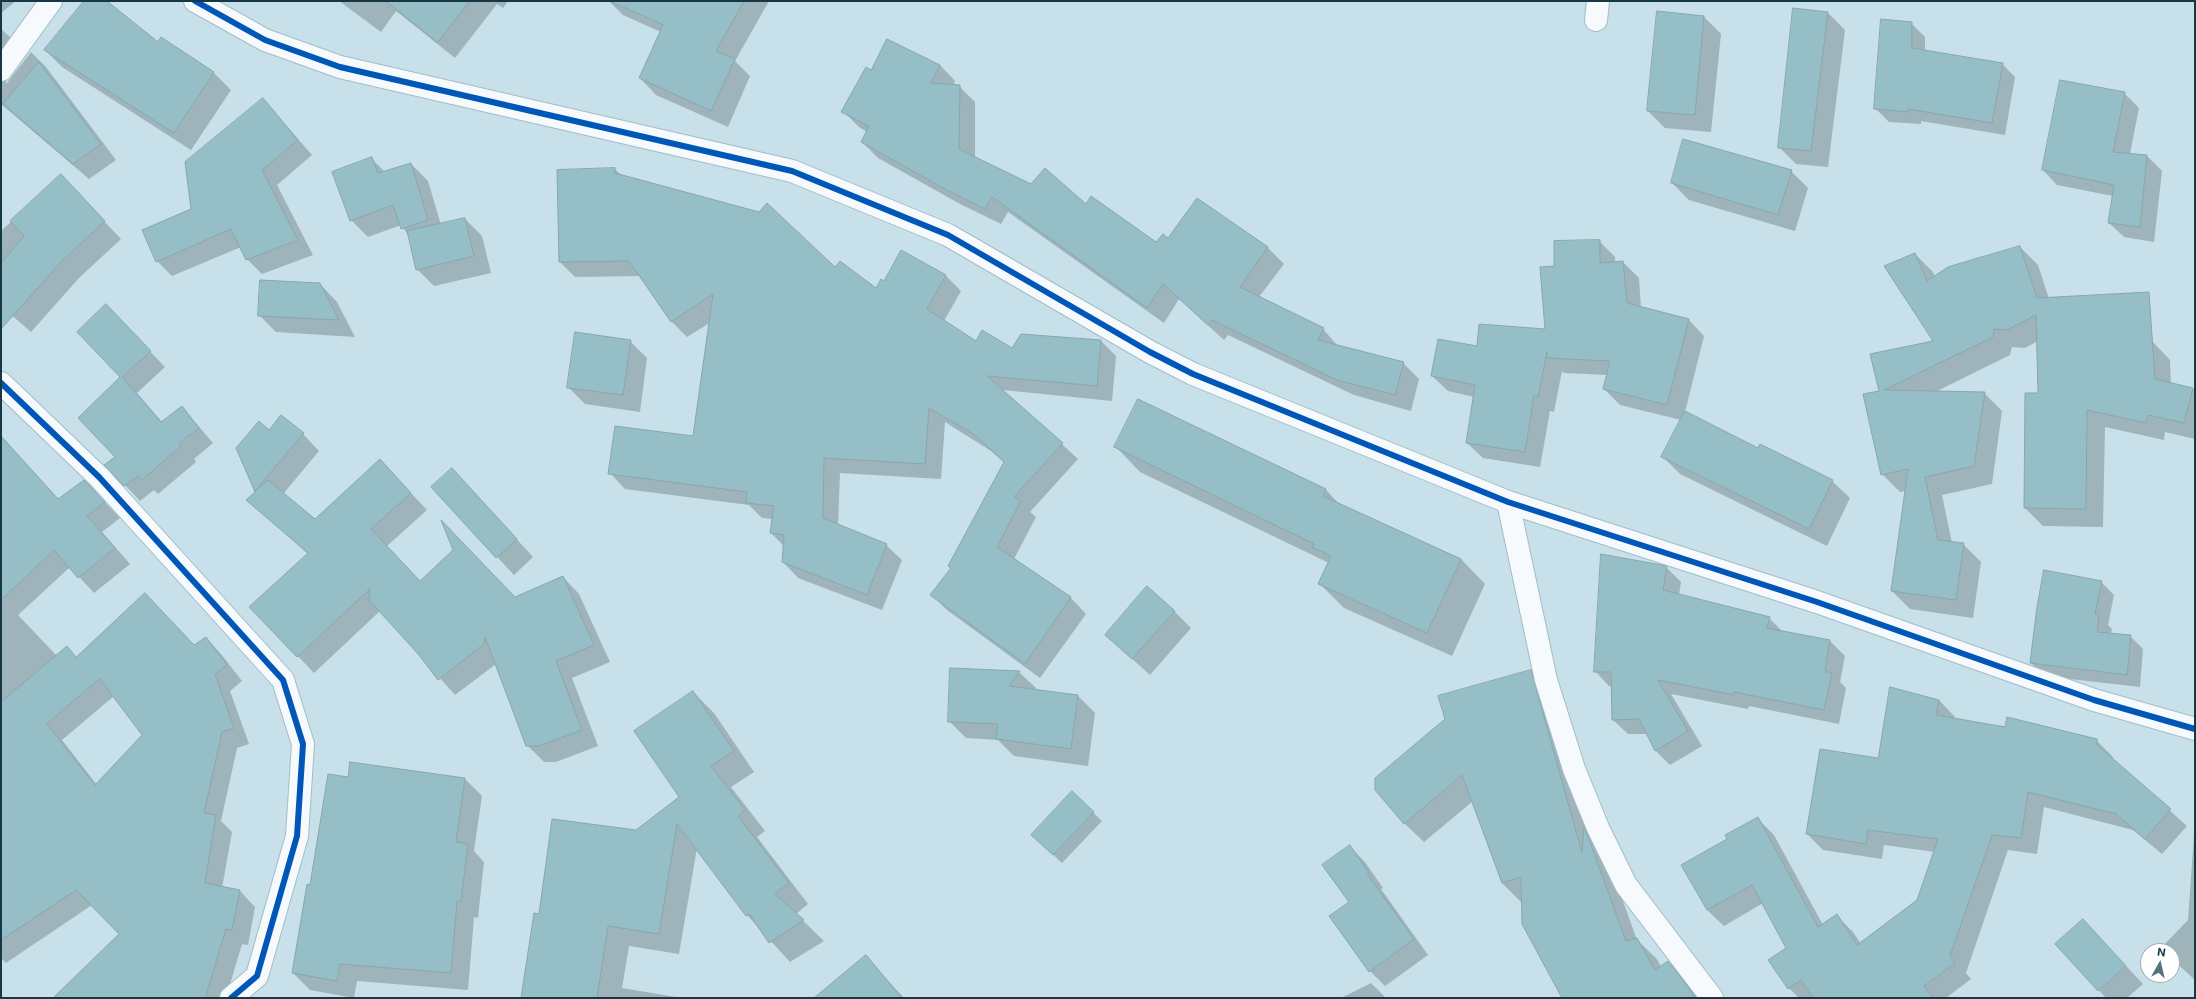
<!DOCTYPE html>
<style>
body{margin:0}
#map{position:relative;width:2196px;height:999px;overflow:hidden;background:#c7e0ea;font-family:Inter,sans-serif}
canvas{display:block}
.frame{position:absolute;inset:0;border:2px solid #153844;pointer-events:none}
.north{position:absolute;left:2140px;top:943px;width:40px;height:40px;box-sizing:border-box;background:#fff;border:1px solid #a1afb4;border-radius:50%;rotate:8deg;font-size:11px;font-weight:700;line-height:16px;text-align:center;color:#153844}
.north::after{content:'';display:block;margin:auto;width:14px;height:18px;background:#53737e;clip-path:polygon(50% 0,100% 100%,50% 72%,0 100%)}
</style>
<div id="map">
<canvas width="2196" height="999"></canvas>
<div class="frame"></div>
<div class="north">N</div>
</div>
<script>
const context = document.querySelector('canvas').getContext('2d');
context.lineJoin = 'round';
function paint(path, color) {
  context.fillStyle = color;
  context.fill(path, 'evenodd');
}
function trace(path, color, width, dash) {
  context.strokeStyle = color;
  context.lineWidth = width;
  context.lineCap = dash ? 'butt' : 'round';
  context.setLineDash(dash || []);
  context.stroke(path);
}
paint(new Path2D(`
 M1,1H16L1,13Z
 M85,1H106L158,43L161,38L214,73L231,90L191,150L62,67L45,50Z
 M339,1H508L503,8L497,4L455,58L396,11L381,32Z
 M609,1H769L735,61L750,76L728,127L656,95L640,78L661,32L623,15Z
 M1828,13L1845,30L1828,167L1796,164L1779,147Z
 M1704,17L1721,34L1711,132L1665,128L1648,111Z
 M1911,23L1925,37V51L2002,64L2015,77L2005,135L1921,121V124L1889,122L1875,108Z
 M1,29L26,52L6,79V84L31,52L46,67L116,160L89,179L1,104Z
 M940,65L955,81L953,86H959L975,102V158L1031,185L1086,205L1156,243L1168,240L1197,199L1268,248L1284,264L1259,297L1323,329L1338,346L1403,363L1419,379L1411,411L1354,395L1228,335L1224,340L1179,299L1164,323L1008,212L1001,224L960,204L878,158L862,142L867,132L859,127L843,111L872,72Z
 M2124,93L2139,108L2130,154L2147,156L2162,171L2154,242L2124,237L2109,223L2113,196L2057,185L2043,170Z
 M263,99L312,155L277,185L313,255L262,274L247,259L241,247L172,276L157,261Z
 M371,158L385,172L411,164L428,181L441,225L465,219L482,236L491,273L434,286L417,269L409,236L401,225L368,237L351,220Z
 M615,169L622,176L835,268L876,289L885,283L946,276L961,291L944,321L976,342L1012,350L1101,341L1116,356L1112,401L1003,390L1078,459L1030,512L1036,517L1014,559L1071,598L1086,614L1040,678L947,610L932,595L952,568L1004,462L991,451L945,422L941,479L840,473L838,525L886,545L902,560L882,610L798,578L783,562L784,546L771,533L773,519L762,518L749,505L625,489L610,473L694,438L711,322L687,337L672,322L641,276L575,277L560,262L558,171Z
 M1791,171L1808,188L1795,231L1689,200L1672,183Z
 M61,176L121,239L79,278L31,332L1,306V231Z
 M1599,241L1615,257V262H1623L1639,278L1641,308L1689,320L1704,336L1685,412L1758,449L1760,445L1832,481L1850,498L1827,546L1680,474L1663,457L1681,420L1620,405L1604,389L1607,375L1564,373L1562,371L1554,412L1550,411L1540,467L1483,458L1467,443L1474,397L1448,391L1432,376L1478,348L1546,330L1555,267Z
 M2020,247L2038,265L2049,299L2133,294L2151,312L2148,341H2152L2170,360L2171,384L2195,390V439L2165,432L2164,440L2105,427L2103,527L2043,526L2025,508L2039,394L2038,341L2025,348L2012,347L2010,355L1935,392L1984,393L2002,411L1992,484L1942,495L1952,543L1963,544L1981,562L1973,618L1910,609L1892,591L1906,491L1900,492L1882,474L1880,391L1935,341L1915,254L1933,272L1935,277Z
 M320,284L337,302L355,337L276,332L259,315Z
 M121,321L165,367L137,393L162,422L182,407L213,443L194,459L196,462L158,494L154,490L140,501L106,465L117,457L121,378Z
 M630,341L647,358L640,412L585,404L568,387Z
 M1139,400L1326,490L1340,505L1461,559L1485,584L1452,656L1344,608L1319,583L1329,563L1140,472L1116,447Z
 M269,431L303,434L319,451L283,494L315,520L380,460L427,510L387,546L420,582L515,598L563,577L579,594L610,662L572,678L598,746L556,762H544L527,745L496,664L455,695L380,611L314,673L251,607L308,554L248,500L257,492L237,448Z
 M1,436L59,500L100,497L120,518L102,532L130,564L94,593L70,567L18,615L57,656L67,648L77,658L195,646L206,638L221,654L242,681L230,691L249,744L237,748L221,821L232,832L222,888L240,891L255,907L248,945L242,944L226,998H54L121,934L92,905L6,963L1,958ZM114,696L143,736L97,785L62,740Z
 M452,469L533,557L514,575L432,487Z
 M1666,567L1681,582L1679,595L1769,618L1783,632L1830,641L1845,656L1840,682L1846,688L1839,724L1749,706L1748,709L1671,694L1702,746L1670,765L1655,750L1647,734H1628L1613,720L1612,686H1609L1595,671Z
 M2101,582L2114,595L2108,625L2112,629L2111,634L2130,636L2143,649L2140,687L2044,676L2031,663Z
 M1174,611L1191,628L1150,675L1106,635Z
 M1019,672L1036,688L1035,691L1078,696L1095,713L1088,766L1014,756L998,740L966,738L949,721Z
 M1531,672L1550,691L1603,846L1637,940L1657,959L1661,967L1668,962L1687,982L1700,998H1563L1522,903L1502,883L1473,801L1424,842L1404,823Z
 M693,692L714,713L754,772L731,787L765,831L757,837L808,904L796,914L824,941L790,962L747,915L697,848L679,954L629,946L622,988L682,998H523L540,915L636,831L681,797Z
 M1939,700L1955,717L1954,719L2005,728L2096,740L2113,757V760L2187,826L2162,854L2133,830L2044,807L2037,854L2008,850L1966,973L1971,979L1946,998H1799L1789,988L1770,960L1788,948L1763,903L1724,926L1707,910L1728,839L1758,819L1774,835L1823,925L1837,916L1853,932L1861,944L1918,901L1935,852L1884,845L1882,859L1823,850L1807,834Z
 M349,778L465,779L482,796L474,851L484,862L478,918L474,917L468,990L357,981L354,998L310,990L293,973L311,886Z
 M1072,792L1102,821L1062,863L1032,835Z
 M2195,821V980L2172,959V951H2164L2161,948L2188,920Z
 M1350,847L1365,862L1383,888L1381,889L1428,955L1385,986L1370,971L1350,902Z
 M2083,920L2143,984L2127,998H2106L2056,944Z
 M865,956L904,998H816Z
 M1371,983L1386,998H1341Z`), '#0003');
const building = new Path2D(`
 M84,1H107L158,42L161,37L214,72L174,133L44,50Z
 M386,1H470L438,42Z
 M610,1H744L716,51L735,59L711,111L639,78L663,25Z
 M1793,8L1828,12L1811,151L1778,148Z
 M1657,11L1704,16L1695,115L1647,111Z
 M1881,19L1912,22V48L2003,63L1992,123L1908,109V112L1874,109Z
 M887,39L940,65L931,83L960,85L959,149L1031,184L1045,168L1086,204L1091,196L1156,242L1163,234L1168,238L1197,198L1268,247L1240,287L1324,328L1318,340L1404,362L1395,395L1337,380L1212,320L1208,325L1163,284L1147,308L992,197L985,209L943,188L861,142L869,126L841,112L866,67L871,70Z
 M39,62L101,144L73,164L3,104Z
 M2060,80L2125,92L2113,152L2147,155L2140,227L2108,223L2114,185L2042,170Z
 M263,98L298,140L262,170L298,240L246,260L231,229L156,262L142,230L191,209L185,162Z
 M1683,139L1792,170L1778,215L1671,183Z
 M372,157L378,173L411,163L428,220L401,229L393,205L350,221L332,172Z
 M615,168V173L759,212L767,203L835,267L840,261L876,288L881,279L884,281L901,250L946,275L927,309L976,341L982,330L1012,348L1021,334L1101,340L1097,386L987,376L1063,443L1014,497L1021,501L997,547L1071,597L1025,664L930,595L951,568L948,566L1004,462L975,435L929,408L925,464L824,458L823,518L887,544L867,595L782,562L784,535L770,533L774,506L746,503L747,492L608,474L615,426L693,436L713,294L671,322L629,261L559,262L557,170Z
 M61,174L105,221L62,261L1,329V263L24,236L10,221Z
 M465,218L474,256L416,270L407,231Z
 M1600,240V263L1623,261L1627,303L1689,319L1667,405L1603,389L1610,361L1547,358V352L1538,397L1534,396L1525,452L1466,443L1475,385L1431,376L1438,339L1477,346L1479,324L1545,329L1540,267L1554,266V241Z
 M2020,246L2037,298L2149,292L2155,379L2193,388L2184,423L2148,415L2146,423L2087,410L2086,509L2024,508L2025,393H2038L2036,315L2007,330L1994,329L1993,337L1884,390L1985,392L1974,466L1925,477L1938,540L1964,543L1956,600L1891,591L1908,469L1881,475L1863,394L1879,391L1870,354L1933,341L1884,266L1915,253L1927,281L1948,267Z
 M260,280L320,283L339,320L258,316Z
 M106,304L151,351L122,377L161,422L182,406L199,428L179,443L181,446L142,480L138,476L124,486L104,465L115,457L78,418L120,377L77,332Z
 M575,332L631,340L623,395L567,388Z
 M1138,399L1326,489L1323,496L1461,559L1427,633L1318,584L1331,556L1312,547L1314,544L1114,447Z
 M1685,411L1758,448L1760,444L1833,480L1809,529L1661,457Z
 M281,415L304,433L255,491L268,480L315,519L380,459L411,493L371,529L420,581L453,550L441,520L515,597L563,576L594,645L556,661L582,730L539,746H526L485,637L484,644L438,680L419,655L369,600L370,589L297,657L249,607L308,553L246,500L255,492L236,448L259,421L269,430Z
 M1,436L58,499L84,480L90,486L105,502L87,516L115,548L78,578L54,550L1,600Z
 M452,468L517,539L496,558L431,487Z
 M1601,554L1667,566L1663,590L1770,617L1767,628L1830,640L1825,671L1832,673L1824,710L1734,692V695L1658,680L1688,731L1655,751L1639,719L1612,720L1611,672H1594Z
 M2044,570L2102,581L2095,614L2099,615L2097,632L2131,635L2127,675L2030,663L2037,607Z
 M1147,586L1175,611L1132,659L1105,635Z
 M145,593L194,645L206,637L227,665L215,674L234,728L222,732L204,813L216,815L205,883L240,890L232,930L226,929L205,998H53L119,934L76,890L1,940V702L67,646L76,657ZM100,679L142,735L95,785L47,724Z
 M950,668L1020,671L1009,686L1078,695L1071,749L996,739L998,724L948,722Z
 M1531,670L1582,853L1584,826L1626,941L1637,938L1655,970L1668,961L1696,998H1562L1522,924L1521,877L1502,883L1462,775L1404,824L1375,790V778L1445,719L1438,696Z
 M1890,687L1939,700L1936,715L2005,727L2007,717L2097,739V745L2171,809L2145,839L2116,814L2028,792L2021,838L1992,835L1950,956L1955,963L1924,986L1933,998H1813L1801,980L1788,989L1768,960L1786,948L1752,885L1707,910L1681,865L1727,839L1725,835L1758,817L1818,927L1837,914L1857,945L1917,900L1938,839L1868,830L1866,844L1806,834L1820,749L1878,758Z
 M693,691L734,751L711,766L745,810L738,816L789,883L775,894L804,920L769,943L749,914L746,916L677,824L659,934L608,926L597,998H521L534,913L539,914L552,819L636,830L679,797L634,731Z
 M350,762L465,778L456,842L468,844L461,901H457L451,973L340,964L337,981L292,973L307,884L310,885L328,774L348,777Z
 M1072,791L1094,812L1053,855L1031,835Z
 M1350,845L1369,873L1367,874L1414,939L1369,972L1329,916L1349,902L1322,865Z
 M2083,919L2126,966L2098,991L2055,944Z
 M866,955L902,998H814L845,972Z`);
paint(building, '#96bec6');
trace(building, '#88a6ac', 1);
const street = new Path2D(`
 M195,1L265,40L340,67L792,171L948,235L1150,352L1193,374L1508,502L1817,602L2094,700L2195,729
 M1596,20L1598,1
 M1,70L51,1
 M1,383L99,477L283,680L303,744L297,836L257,976L231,998
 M1508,502L1546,680L1574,769L1598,828L1626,885L1712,998`);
trace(street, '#a2bdc7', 24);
trace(street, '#f7fafc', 22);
trace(new Path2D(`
 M195,1L265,40L340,67L792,171L948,235L1150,352L1193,374L1508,502L1817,602L2094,700L2195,729
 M1,383L99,477L283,680L303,744L297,836L257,976L231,998`), '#0057b8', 6);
</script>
